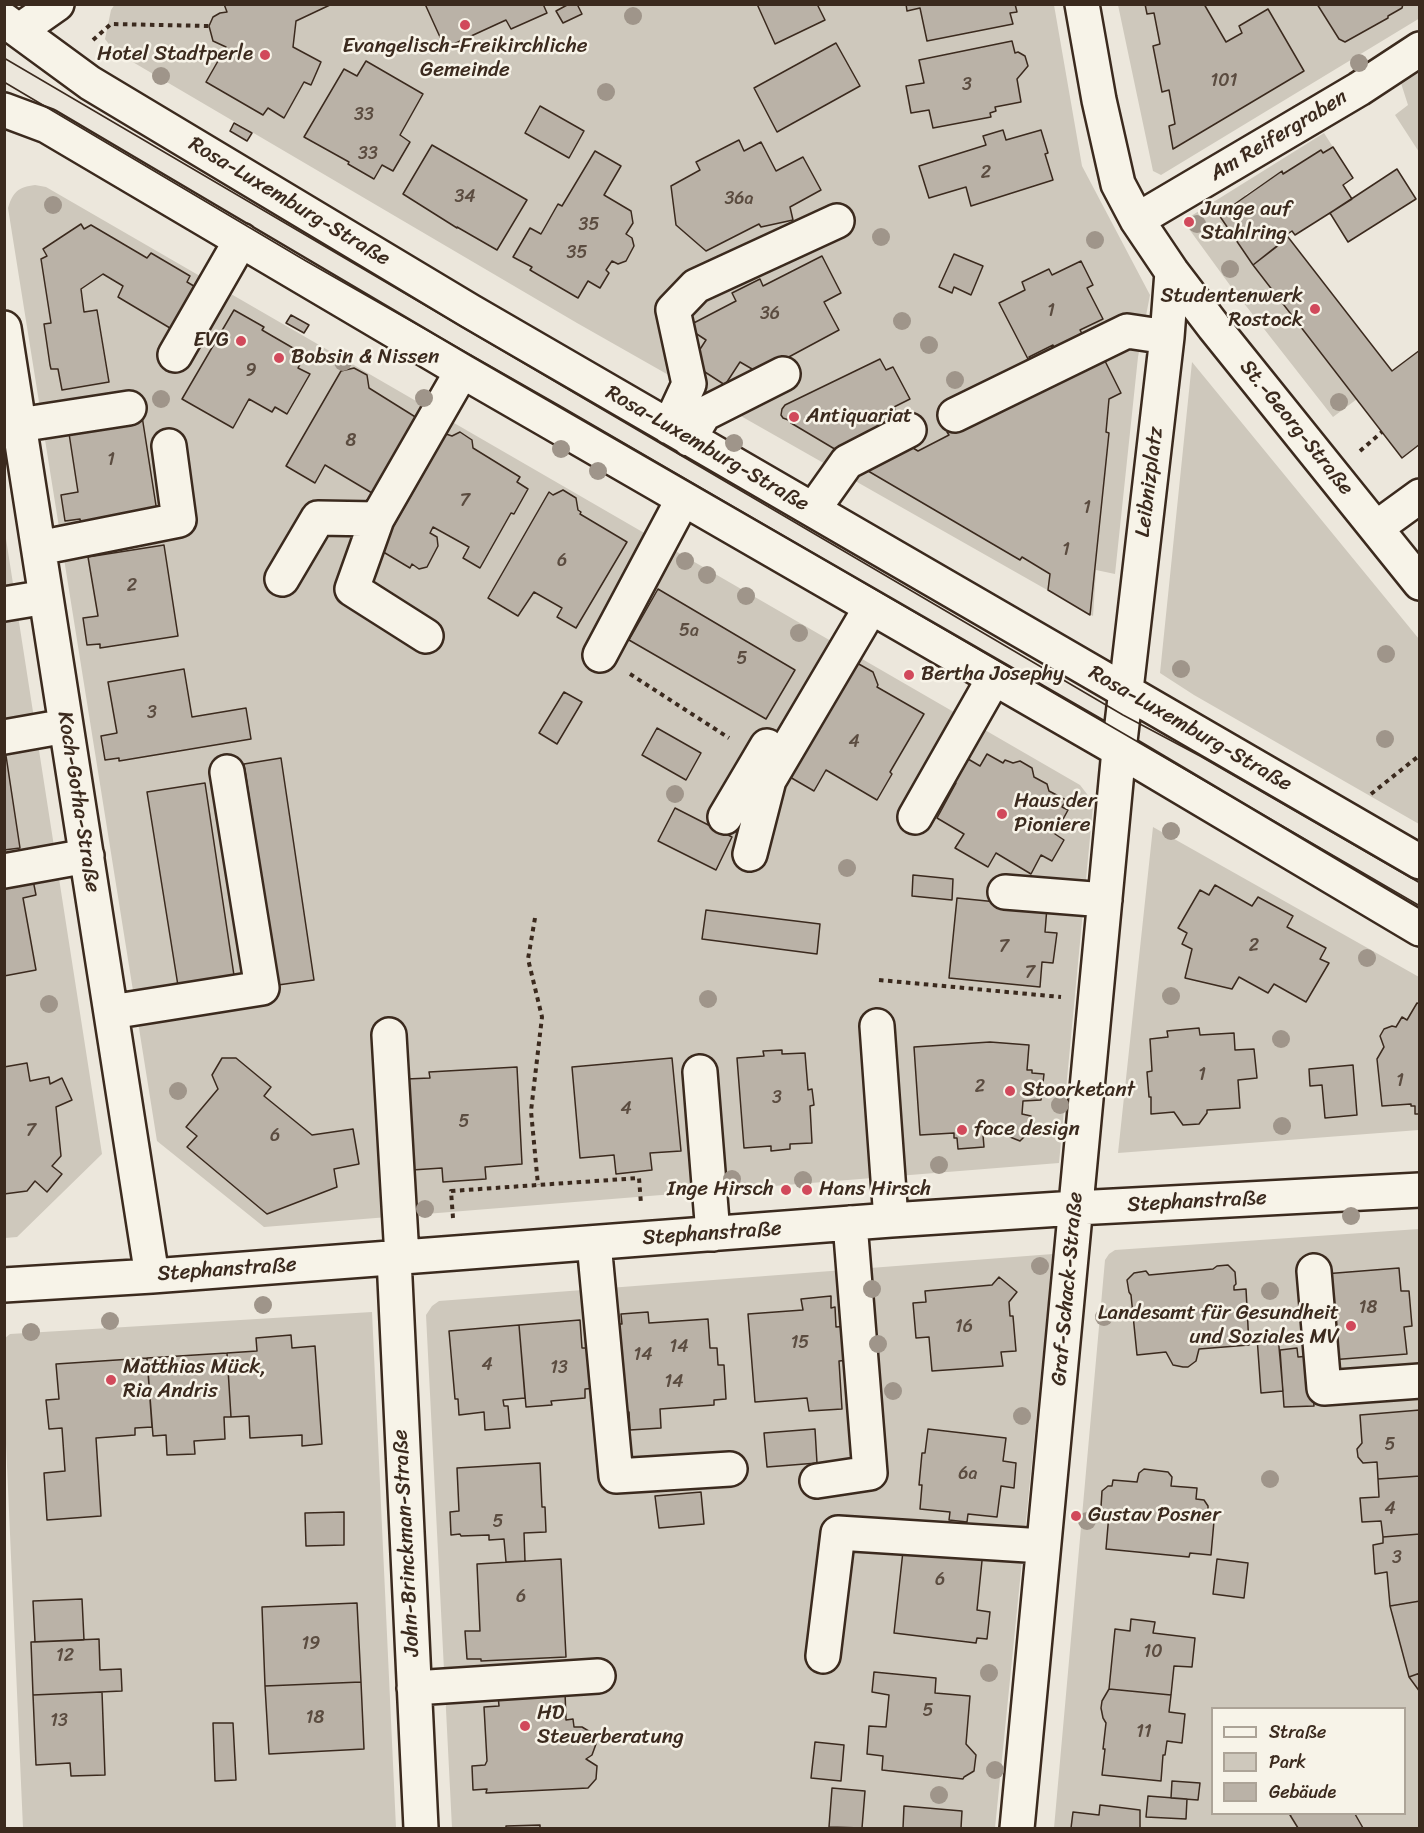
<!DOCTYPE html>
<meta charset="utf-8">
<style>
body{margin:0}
#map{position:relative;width:1424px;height:1833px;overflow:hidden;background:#ece7dc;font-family:Sriracha,sans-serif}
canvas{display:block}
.frame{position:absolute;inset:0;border:6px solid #3b2a1e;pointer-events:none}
.legend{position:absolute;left:1211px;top:1707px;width:195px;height:108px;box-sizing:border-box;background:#f7f3e8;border:2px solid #aca397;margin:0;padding:8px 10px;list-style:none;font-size:18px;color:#3b2a1e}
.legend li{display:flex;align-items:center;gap:12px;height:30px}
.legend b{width:30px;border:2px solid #aca397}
</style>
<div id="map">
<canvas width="1424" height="1833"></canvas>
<div class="frame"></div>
<ul class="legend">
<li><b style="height:8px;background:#f7f3e8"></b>Straße</li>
<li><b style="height:16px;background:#cec8bc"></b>Park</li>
<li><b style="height:16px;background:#bab2a7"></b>Gebäude</li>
</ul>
</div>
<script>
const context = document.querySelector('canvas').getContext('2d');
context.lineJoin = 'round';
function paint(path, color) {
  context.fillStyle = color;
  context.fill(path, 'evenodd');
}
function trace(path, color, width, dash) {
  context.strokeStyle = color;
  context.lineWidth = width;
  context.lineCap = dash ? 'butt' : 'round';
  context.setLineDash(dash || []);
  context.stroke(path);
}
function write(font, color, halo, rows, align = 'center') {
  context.font = font + ' Sriracha,sans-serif';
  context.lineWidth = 5;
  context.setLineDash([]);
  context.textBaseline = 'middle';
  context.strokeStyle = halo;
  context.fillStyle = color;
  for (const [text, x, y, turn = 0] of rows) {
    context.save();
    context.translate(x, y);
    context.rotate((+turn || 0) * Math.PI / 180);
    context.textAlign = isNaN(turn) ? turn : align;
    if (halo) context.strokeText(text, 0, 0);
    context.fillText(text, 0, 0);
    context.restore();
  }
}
paint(new Path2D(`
 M115,4L1054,5L1082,166L1150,295L1138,357L1115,574L1096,570L1093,616L577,323L114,51L105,39L111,10Z
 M1419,4L1420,18L1161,175L1153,171L1118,5Z
 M1419,69V152L1395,115L1408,105L1400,80Z
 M1324,133L1333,147L1323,153L1321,150L1283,174L1281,172L1245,195L1247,197L1219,215L1253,265L1357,399L1333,417L1232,288L1189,229L1191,216Z
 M35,185L46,187L1080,785L1087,794L1093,806L1059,1163L264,1227L157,1141L8,208C13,192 18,187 35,185Z
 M1192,362L1419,639V824L1194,695L1160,673Z
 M4,526L102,1154L17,1237L5,1238Z
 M1153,827L1419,977V1130L1118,1153Z
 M1419,1229V1828H1054L1105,1260L1109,1254L1115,1250ZM1212,1708H1404V1814H1212Z
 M1053,1254L995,1828H452L426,1315L432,1306L439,1301Z
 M372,1312L396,1828H23L5,1421L4,1339L10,1334Z`), '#cec8bc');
const building = new Path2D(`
 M224,4H332L296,21L293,47L321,62L311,85L304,82L284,118L268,108L263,115L206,82L226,47L213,41L209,26L213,17L220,13L227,12Z
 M425,4H543L547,13L511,29L506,20L445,48Z
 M569,4H577L582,14L563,23L556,11Z
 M757,4H817L825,20L775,44Z
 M906,4H1015L1017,12L1010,13L1013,24L927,41L920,8L907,11Z
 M1145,4H1204L1226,42L1242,33L1239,26L1268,9L1304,71L1173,149L1169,126L1175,124L1169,90L1162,92L1153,46L1160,44L1154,13L1147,14Z
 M1317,4H1403L1402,8L1388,16V18L1345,42L1339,39Z
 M1012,41L1015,53L1018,52L1025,56L1028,66L1017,79L1021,102L995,107L996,111L990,113L991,117L933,128L929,110L911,113L906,86L924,83L919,60Z
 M836,43L860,86L777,132L754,88Z
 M366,61L423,94L400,135L410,142L393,171L382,165L374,179L348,164L349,162L304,137L344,69L357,76Z
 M540,106L584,131L569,158L525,133Z
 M234,123L252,133L247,141L230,131Z
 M1003,130L1006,140L1041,130L1048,153L1045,154L1053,180L971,206L966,187L929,198L919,166L986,145L983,136Z
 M739,140L744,151L761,142L776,171L803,157L821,190L790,207L793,220L761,227L759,224L706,251L676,225L671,186L700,170L696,162Z
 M432,145L527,200L497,250L457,227V228L403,194Z
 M1333,147L1353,178L1343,185L1352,199L1295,235L1292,231L1277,241L1279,245L1253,265L1219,215L1282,171L1283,174L1321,150L1323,153Z
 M595,151L621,166L604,195L631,211L633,223L626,234L632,238L634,246L626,261L618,264L612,261L606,270L609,273L600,288L588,281L578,298L530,270L532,267L513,257L530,228L541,234L558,204L562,206Z
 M1397,169L1416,199L1348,242L1330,213Z
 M81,224L84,229L91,225L147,258L151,253L190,276L187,282L204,292L180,334L118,297L123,286L103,274L81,289L84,312L97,310L109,382L62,390L58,369H51L50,365L44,324L51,323L41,259L47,256L43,249Z
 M1288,237L1392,371L1420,350V444L1402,458L1253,265Z
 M954,254L983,266L971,295L954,287L952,293L939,287Z
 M822,256L841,293L824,302L839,330L759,373L740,362L725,385L691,363L706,340L686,327L736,301L732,293L760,279L763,286Z
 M1081,261L1093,285L1087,288L1103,319L1080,330L1084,337L1056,351L1053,345L1029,357L1031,360L1029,361L999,303L1025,290L1022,282L1049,269L1052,275Z
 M234,310L264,327L262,330L305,355L298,368L310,374L287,414L275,407L272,412L249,399L233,428L182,399Z
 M291,315L309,325L304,333L286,323Z
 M1102,355L1121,393L1109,399L1106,432L1109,433L1090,615L1048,590L1050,574L1022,557L1020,560L863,468L908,445L918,451L949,435L947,432Z
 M880,359L886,370L893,367L910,399L894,407L900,420L838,451L791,423V421L783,418L781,415L782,409L785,405Z
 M354,368L367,375L369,388L417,418L385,470L388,472V495L372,493L325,465L315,483L286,466L341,371Z
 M142,416L157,512L81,524L80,519L65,521L61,495L78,492L68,427Z
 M460,432L472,440L473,448L520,477L517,482L528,489L514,514L511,513L480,568L463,558L469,547L433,527L430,533L437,537L438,546L427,567L419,569L412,564L410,568L380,550L446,434L452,436Z
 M563,490L576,498L578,510L581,512L580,514L627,542L576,628L557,617L562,608L534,592L518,616L488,598L549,492L553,495Z
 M164,545L178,636L100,648V644L87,645L83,618L98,616L88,557Z
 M658,589L795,670L766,719L629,640Z
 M857,663L873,672L878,685L877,687L924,714L890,772L892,774L877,800L826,770L814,791L783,773L849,666Z
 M184,669L192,717L246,708L251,739L119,761V758L105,760L101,736L117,733L108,682Z
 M564,692L582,702L557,744L539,733Z
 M657,728L701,753L686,780L642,755Z
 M5,749L20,848L4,850V750Z
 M987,754L1003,763L1005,760L1013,763L1020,761L1032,768L1034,777L1047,784L1049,791L1066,800L1062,807L1068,810L1055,834L1064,840L1052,861L1041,855L1031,874L996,853L988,867L955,848L964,834L937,818L956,783L950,779L963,756L980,766Z
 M281,758L314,980L278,985L244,764Z
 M205,783L235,982L179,992L147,792Z
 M675,808L732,837L716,870L658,841Z
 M32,875L36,895L23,898L36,970L4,976V880Z
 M913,875L953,879L952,900L912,896Z
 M1215,885L1252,906L1258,897L1293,916L1287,927L1326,948L1320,959L1329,963L1306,1002L1274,984L1268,993L1239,977L1232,989L1185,978L1192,949L1182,944L1187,933L1178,928L1200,890L1209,895Z
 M957,898L1047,907L1045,932L1057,933L1053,963L1042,962L1040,987L949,978Z
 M706,910L820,924L817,954L702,939Z
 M1417,1003L1420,1004V1114H1415V1106H1411V1104L1382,1106L1377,1059L1384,1047L1380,1036L1384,1029L1392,1026L1396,1027L1402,1017L1407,1020Z
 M1199,1028L1200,1035L1234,1033L1235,1050L1254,1049L1257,1078L1238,1080L1240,1108L1207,1110V1113L1199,1124L1183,1125L1174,1112L1151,1114V1097H1149L1147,1072L1152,1071L1150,1039L1168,1037L1167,1031Z
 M990,1042L1029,1045L1027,1070H1032V1073L1044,1074L1041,1100L1023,1101L1022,1114L1031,1116L1035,1126L1020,1141L1010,1137L1007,1127L985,1130L986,1135H983L984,1147L958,1149L957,1138H954V1133L920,1135L914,1047Z
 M782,1050V1054L805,1053L808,1090L812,1089L814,1105L810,1106L812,1143L790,1144V1149L771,1151V1146L744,1148L737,1058L764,1056L763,1051Z
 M222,1058H236L271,1087L264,1096L312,1135L353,1129L359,1164L334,1169L337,1187L267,1214L187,1147L197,1136L186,1127L218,1089L212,1075Z
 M672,1058L681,1151L650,1153L652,1170L616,1174L614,1155L580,1158L572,1067Z
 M27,1063L30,1081L49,1077L50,1084L62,1078L72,1100L56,1107L61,1156L52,1166L62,1174L47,1192L35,1181L27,1191L4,1194V1067Z
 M1353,1065L1357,1115L1325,1118L1322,1085L1310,1086L1309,1069Z
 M517,1067L522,1164L485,1167L486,1179L443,1182L442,1168L412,1170L406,1079L430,1078L429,1072Z
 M1228,1265L1235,1272L1236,1284L1234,1286V1290L1246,1289L1249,1345L1199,1349L1196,1361L1188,1367H1183L1173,1365L1166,1352L1137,1355L1131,1295L1129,1292L1127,1280L1134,1273L1146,1271L1149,1275L1213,1269L1217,1266Z
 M1399,1268L1401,1291H1409L1412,1326L1404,1327L1407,1354L1330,1360L1324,1274Z
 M999,1277L1017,1292L1009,1302L1010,1316H1013L1016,1351L1001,1352L1003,1366L932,1371L929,1337L916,1338L913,1303L926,1302L925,1291L992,1285Z
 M831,1296V1308L835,1307L836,1327L848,1326L851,1360L839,1361L842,1409L809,1411L807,1398L755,1402L748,1314L803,1310L801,1299Z
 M648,1312L649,1323L708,1319L710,1348H717L718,1365H724L726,1399L714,1400V1405L660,1409L661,1428L630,1430L629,1412H626L619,1324H622L621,1314Z
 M580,1320L582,1348H593L597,1388L585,1389V1398L551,1401L552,1405L526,1407L519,1325Z
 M519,1325L525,1398L503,1400L504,1406H508L510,1428L485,1430L484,1412L459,1415L458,1399H455L449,1331Z
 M291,1335L292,1348L315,1346L322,1444L302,1446V1435L250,1438L249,1416L231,1417L227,1353L257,1351L256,1338Z
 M1278,1336L1283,1391L1261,1393L1257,1337Z
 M1297,1348L1298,1357L1310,1356L1314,1406L1284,1407L1280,1350Z
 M227,1353L231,1417H224L225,1439L194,1441L195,1454L167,1455L166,1435L153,1436L147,1358Z
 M147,1358L152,1427L135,1428V1435L96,1438L101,1516L47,1520L44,1473L65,1471L62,1428L49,1429L46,1400L59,1399L56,1364Z
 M1420,1410V1476L1378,1479L1377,1462L1363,1463L1358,1457L1357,1449L1362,1443L1360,1415Z
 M815,1429L817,1463L767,1467L764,1433Z
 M928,1429L1006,1438L1003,1461L1016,1463L1014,1488L1001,1486L997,1517L968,1514L967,1522L949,1520L950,1512L920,1509L922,1485H919L922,1453H925Z
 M540,1463L542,1507H545L546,1532L524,1533L525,1561L506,1562L504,1539L489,1540V1535L461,1536L460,1534L451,1535L450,1512L459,1511L457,1468Z
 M1144,1469L1168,1472L1172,1477L1171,1486L1197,1488L1196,1499L1204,1500L1208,1506V1520L1214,1521L1211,1555L1190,1553L1189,1557L1106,1549L1109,1514L1105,1513L1101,1507L1102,1491L1108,1486H1112L1113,1480L1137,1482L1139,1473Z
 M1420,1476V1534L1383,1537L1381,1521L1362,1522L1360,1498L1379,1497L1378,1479Z
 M701,1492L704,1524L659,1528L655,1496Z
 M344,1512V1545L306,1546L305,1513Z
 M1420,1534V1601L1390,1606L1387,1572L1375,1574L1373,1545L1383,1543V1537Z
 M904,1542L983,1551L977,1610L990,1612L987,1639L977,1638L976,1643L894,1633Z
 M561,1559L566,1657L481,1661V1659H467L465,1631H480L477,1564Z
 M1217,1559L1248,1563L1244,1598L1213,1594Z
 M82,1599L84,1640L35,1642L33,1601Z
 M1420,1601V1673L1409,1677L1390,1606Z
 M357,1603L361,1682L265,1686L262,1607Z
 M1131,1619L1155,1622L1153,1633L1195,1638L1192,1667L1174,1666L1171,1695L1109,1689L1115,1629L1130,1631Z
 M99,1639L100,1670L121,1669L122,1691L33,1695L31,1642Z
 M874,1672L936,1678L935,1693L970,1696L966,1744L976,1755L974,1771L964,1777L963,1779L882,1770L883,1756L867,1754L869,1726L886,1727L889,1695L872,1692Z
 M1420,1673V1692L1409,1677Z
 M361,1682L364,1749L269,1754L265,1686Z
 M1109,1689L1171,1695L1169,1712L1185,1714L1182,1743L1167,1741L1165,1755H1163L1161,1781L1102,1775L1105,1749H1103L1106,1723L1103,1718L1101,1708L1102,1701Z
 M102,1692L105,1775L71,1776L70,1763L36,1765L33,1695Z
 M565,1692L566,1720L573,1719L574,1727H582L592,1733L596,1744L592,1755L586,1759L597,1766L596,1779L588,1788L486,1793L487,1789L473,1790L472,1766L485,1765L487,1761L484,1707L499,1706L498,1695Z
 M213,1723H233L236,1780L215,1781Z
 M815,1742L844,1745L841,1781L811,1778Z
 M1172,1781L1200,1783L1198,1800L1171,1798Z
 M832,1788L865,1791L862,1828L829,1827Z
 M1148,1796L1187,1799L1186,1819L1146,1817Z
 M1100,1805L1140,1810V1828H1071L1073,1812L1099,1815Z
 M904,1806L962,1811L961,1828H903Z
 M1292,1814H1355L1363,1828H1298L1290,1815Z
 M540,1825V1828H506V1826Z`);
paint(building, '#bab2a7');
trace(building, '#3b2a1e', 1.5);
const minor = new Path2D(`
 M1082,4L1099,100L1118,184L1137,220L1172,272L1214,327L1420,583
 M4,20L90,83L470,311L1420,862
 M20,30L57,4
 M4,110L47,126L462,371L1119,750L1420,929
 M1137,220L1359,89L1420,49
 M4,328L152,1276
 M175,355L241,240
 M955,415L1127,331L1167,337
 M19,425L129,408
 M669,427L689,384L673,310L696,286L837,221
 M689,439L704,414L783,374
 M813,510L847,462L909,430
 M377,519L352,589L426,636
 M1376,528L1420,496
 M39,548L179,520L169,446
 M282,579L318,518L377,519L462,371
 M4,604L46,597
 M600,655L683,499
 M4,737L66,726
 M725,817L767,746
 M915,817L994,678
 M750,854L769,780L871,607
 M4,871L87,856
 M1005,892L1105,900
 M111,1012L262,988L227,772
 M877,1026L891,1220
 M389,1035L402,1257
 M700,1072L713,1234
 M594,1243L616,1476L730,1469
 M394,1258L421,1828
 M1314,1271L1324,1388L1420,1381
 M4,1285L152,1276L891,1220L1076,1208L1420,1190
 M817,1481L870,1473L850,1223
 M823,1656L838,1533L1043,1546
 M414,1688L598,1676
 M1017,1828L1119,750L1167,337L1172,272`);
trace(minor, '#3b2a1e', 38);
trace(new Path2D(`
 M93,40L111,24L209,26
 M1360,451L1382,432
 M630,674L729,738
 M1371,794L1420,755
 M535,918L528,959L542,1017L531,1111L538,1185
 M879,980L1061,997
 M453,1218L451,1191L639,1178L641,1204`), '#3b2a1e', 4, [4.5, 4.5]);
trace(minor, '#f7f3e8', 33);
trace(new Path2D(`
 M4,58L1123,715L1200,756L1420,883
 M4,82L306,261L562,407L1420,906`), '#3b2a1e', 1.5);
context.fillStyle = '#9f958a';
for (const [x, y] of [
 [633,16],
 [1359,63],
 [161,76],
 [606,92],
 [53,205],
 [1197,224],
 [881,237],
 [1095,240],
 [1230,269],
 [902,321],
 [929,345],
 [343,362],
 [955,380],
 [424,398],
 [161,399],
 [1339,402],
 [734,443],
 [561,449],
 [598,471],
 [685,561],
 [707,575],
 [746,596],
 [799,633],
 [1386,654],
 [1181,669],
 [1385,739],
 [675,794],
 [1171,831],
 [847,868],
 [1367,958],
 [1171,996],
 [708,999],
 [49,1004],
 [1281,1039],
 [178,1091],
 [1060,1105],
 [1282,1126],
 [939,1165],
 [732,1179],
 [803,1180],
 [425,1209],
 [1351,1216],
 [1040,1266],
 [872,1289],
 [1270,1291],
 [263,1305],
 [1104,1317],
 [110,1321],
 [31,1332],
 [878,1344],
 [893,1391],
 [1022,1416],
 [1270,1479],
 [1087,1521],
 [989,1673],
 [995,1770],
 [939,1795]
]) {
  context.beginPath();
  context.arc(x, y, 9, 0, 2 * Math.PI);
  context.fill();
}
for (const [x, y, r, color] of [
 [465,25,6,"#d1495b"],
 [265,55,6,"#d1495b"],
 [1189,222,6,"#d1495b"],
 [1315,309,6,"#d1495b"],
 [241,341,6,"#d1495b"],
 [279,358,6,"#d1495b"],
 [794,417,6,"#d1495b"],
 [909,675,6,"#d1495b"],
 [1002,814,6,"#d1495b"],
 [1010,1091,6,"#d1495b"],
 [962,1130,6,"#d1495b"],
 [786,1190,6,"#d1495b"],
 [807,1190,6,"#d1495b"],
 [1351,1326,6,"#d1495b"],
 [111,1380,6,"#d1495b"],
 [1076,1516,6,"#d1495b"],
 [525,1726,6,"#d1495b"]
]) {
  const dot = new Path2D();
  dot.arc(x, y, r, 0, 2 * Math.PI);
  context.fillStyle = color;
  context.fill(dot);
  trace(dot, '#f7f3e8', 2);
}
write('18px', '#5b4c40', null, [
 ["101",1224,81],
 ["3",967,85],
 ["33",364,115],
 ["33",368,154],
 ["2",986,173],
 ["34",465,197],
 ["36a",739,199],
 ["35",589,225],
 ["35",577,253],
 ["1",1051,311],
 ["36",770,314],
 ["9",251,371],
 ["8",351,441],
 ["1",111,460],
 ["7",465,501],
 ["1",1087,508],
 ["1",1066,550],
 ["6",562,561],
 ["2",132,586],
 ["5a",689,631],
 ["5",742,659],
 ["3",152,713],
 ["4",854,742],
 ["2",1254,946],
 ["7",1004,947],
 ["7",1030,973],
 ["1",1202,1075],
 ["1",1400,1081],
 ["2",980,1087],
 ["3",777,1098],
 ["4",626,1109],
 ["5",464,1122],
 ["7",31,1131],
 ["6",275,1136],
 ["18",1368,1308],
 ["16",964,1327],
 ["15",800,1343],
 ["14",679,1347],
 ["14",643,1355],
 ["4",487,1365],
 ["13",559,1368],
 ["14",674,1382],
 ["5",1390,1445],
 ["6a",968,1474],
 ["4",1390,1509],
 ["5",498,1522],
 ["3",1397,1558],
 ["6",940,1580],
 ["6",521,1597],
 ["19",311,1644],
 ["10",1153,1652],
 ["12",65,1656],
 ["5",928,1711],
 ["18",315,1718],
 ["13",59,1721],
 ["11",1144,1732]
]);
write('21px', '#3b2a1e', '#f7f3e8', [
 ["Evangelisch-Freikirchliche",465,47,"center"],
 ["Gemeinde",465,71,"center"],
 ["Hotel Stadtperle",253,55,"right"],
 ["Junge auf",1201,210],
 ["Stahlring",1201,234],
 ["Studentenwerk",1303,297,"right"],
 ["Rostock",1303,321,"right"],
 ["EVG",229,341,"right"],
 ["Bobsin & Nissen",291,358],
 ["Antiquariat",806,417],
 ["Bertha Josephy",921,675],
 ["Haus der",1014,802],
 ["Pioniere",1014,826],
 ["Stoorketant",1022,1091],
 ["face design",974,1130],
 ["Inge Hirsch",774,1190,"right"],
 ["Hans Hirsch",819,1190],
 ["Landesamt für Gesundheit",1339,1314,"right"],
 ["und Soziales MV",1339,1338,"right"],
 ["Matthias Mück,",123,1368],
 ["Ria Andris",123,1392],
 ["Gustav Posner",1088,1516],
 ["HD",537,1714],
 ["Steuerberatung",537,1738]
], 'left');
write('21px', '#3b2a1e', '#f7f3e8', [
 ["Am Reifergraben",1279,136,-31],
 ["Rosa-Luxemburg-Straße",289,202,31],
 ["St.-Georg-Straße",1296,428,51],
 ["Rosa-Luxemburg-Straße",707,449,30],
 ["Leibnizplatz",1150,482,-83],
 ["Rosa-Luxemburg-Straße",1190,729,30],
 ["Koch-Gotha-Straße",78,802,81],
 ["Stephanstraße",1197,1202,-3],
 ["Stephanstraße",712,1234,-4],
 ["Stephanstraße",227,1270,-4],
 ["Graf-Schack-Straße",1068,1289,-85],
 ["John-Brinckman-Straße",407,1543,-93]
]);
</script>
